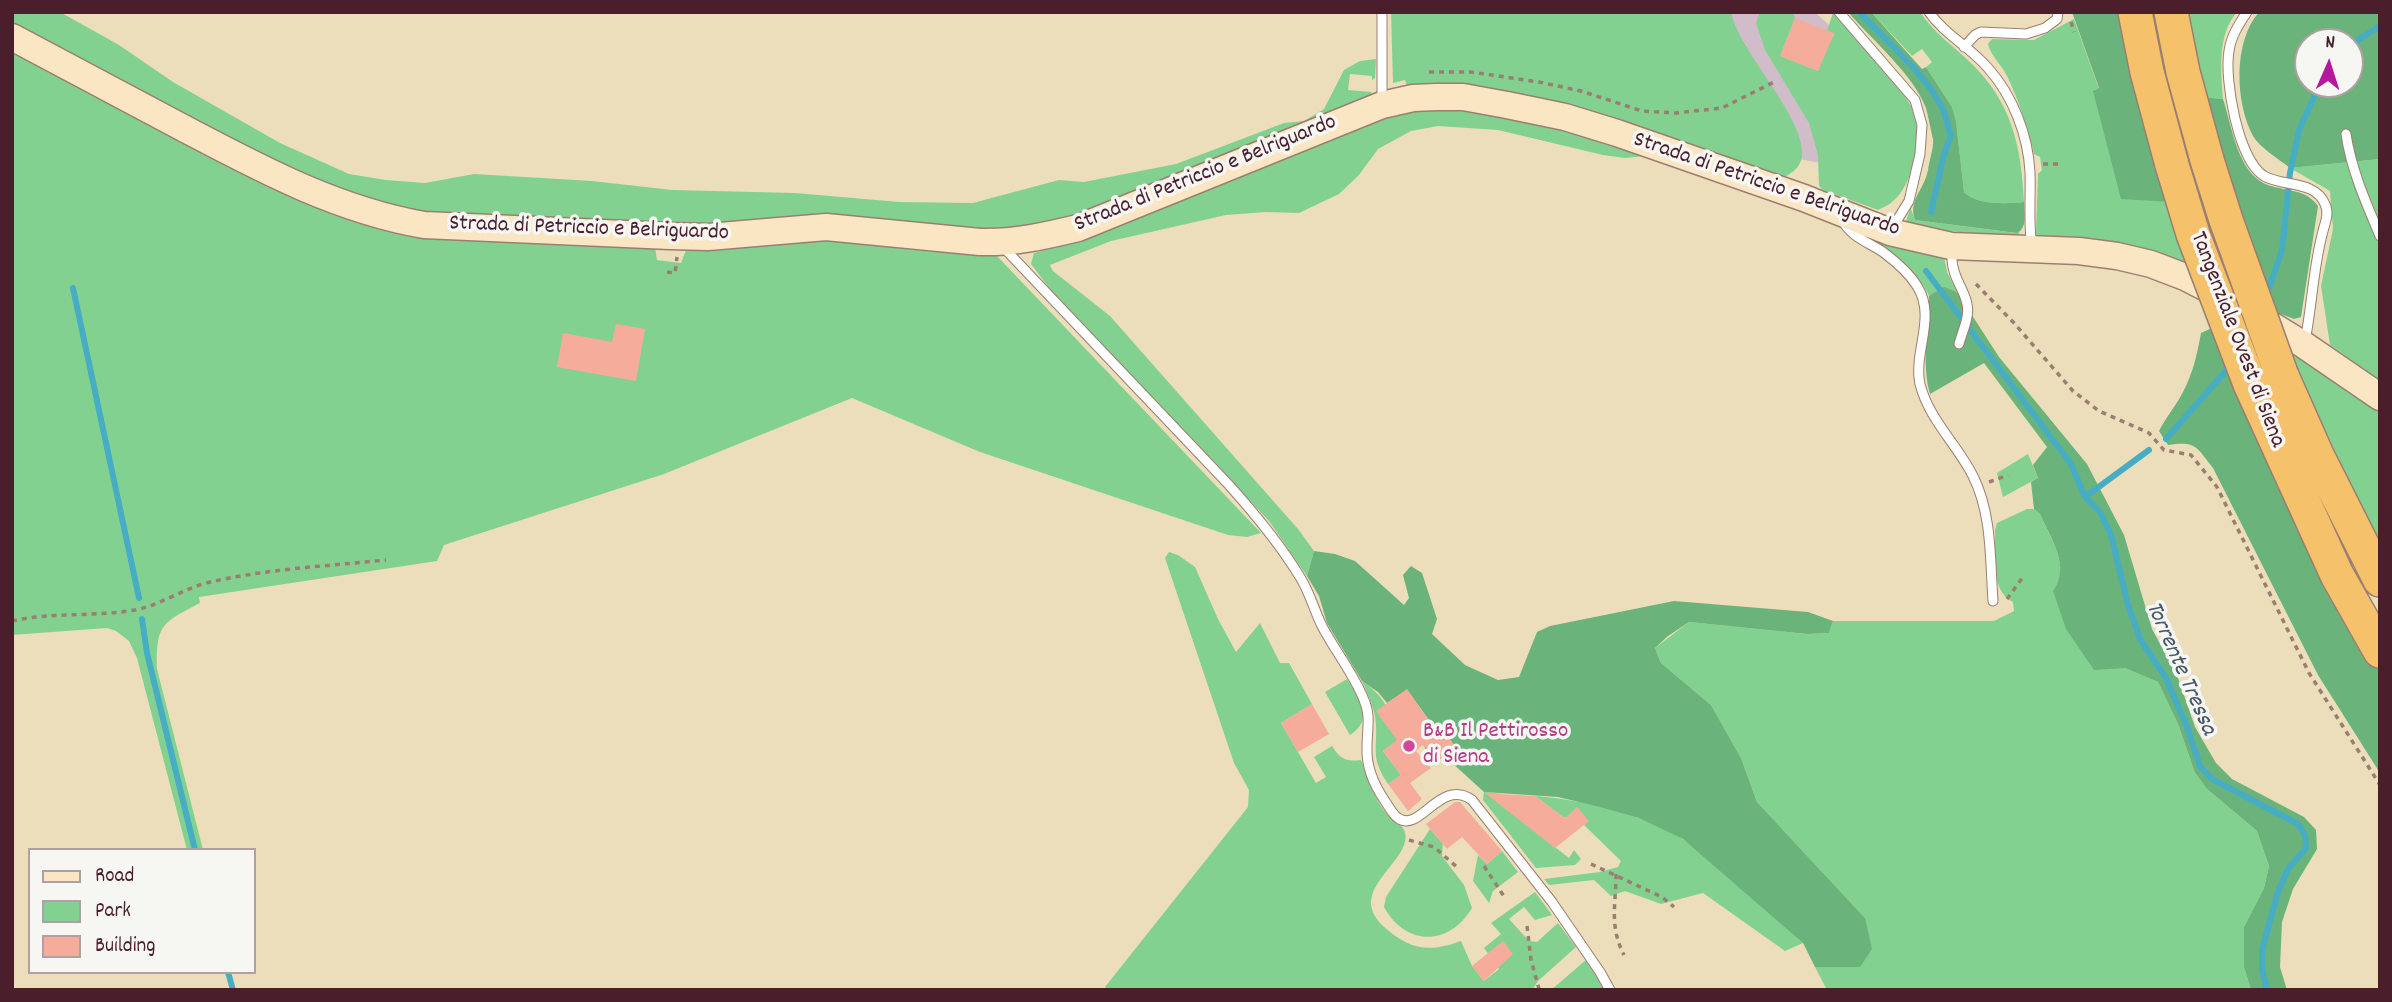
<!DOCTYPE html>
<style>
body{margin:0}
#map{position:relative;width:2392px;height:1002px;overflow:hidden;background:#ecdeba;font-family:Dekko,sans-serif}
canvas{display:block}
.frame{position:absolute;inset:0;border:14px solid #4a1f2b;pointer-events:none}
.legend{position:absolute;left:28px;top:848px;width:228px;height:126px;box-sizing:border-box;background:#f6f6f2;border:2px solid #b1a0a2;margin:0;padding:9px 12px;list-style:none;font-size:21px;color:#4a1f2b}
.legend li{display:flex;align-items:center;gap:14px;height:35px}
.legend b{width:35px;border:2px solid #b1a0a2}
.north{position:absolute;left:2294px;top:28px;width:70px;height:70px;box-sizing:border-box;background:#f6f6f2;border:2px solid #b1a0a2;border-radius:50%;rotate:3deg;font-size:19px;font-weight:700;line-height:28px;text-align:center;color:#4a1f2b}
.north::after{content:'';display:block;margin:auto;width:24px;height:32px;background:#b5179e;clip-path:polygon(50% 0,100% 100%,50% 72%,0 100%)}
</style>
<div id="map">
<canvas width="2392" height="1002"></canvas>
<div class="frame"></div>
<ul class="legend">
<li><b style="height:9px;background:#fbe6c4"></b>Road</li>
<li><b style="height:19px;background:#83d190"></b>Park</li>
<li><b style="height:19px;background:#f6ac9a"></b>Building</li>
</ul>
<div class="north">N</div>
</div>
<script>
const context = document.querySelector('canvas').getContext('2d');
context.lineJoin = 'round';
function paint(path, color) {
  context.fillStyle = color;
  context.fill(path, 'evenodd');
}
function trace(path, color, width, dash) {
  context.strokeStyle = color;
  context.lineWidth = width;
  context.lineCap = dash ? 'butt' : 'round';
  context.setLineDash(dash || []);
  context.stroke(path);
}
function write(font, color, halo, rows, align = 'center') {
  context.font = font + ' Dekko,sans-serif';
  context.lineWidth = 7;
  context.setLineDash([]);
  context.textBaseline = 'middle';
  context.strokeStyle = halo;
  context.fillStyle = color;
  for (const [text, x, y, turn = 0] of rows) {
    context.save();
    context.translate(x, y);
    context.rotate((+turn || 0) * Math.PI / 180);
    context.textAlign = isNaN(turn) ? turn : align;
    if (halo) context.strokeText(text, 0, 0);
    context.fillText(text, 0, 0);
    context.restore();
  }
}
paint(new Path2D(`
 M1647,12H1815L1832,28L1844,167L1787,157Z`), '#d1bdc9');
paint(new Path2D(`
 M12,12H60L119,45L173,82L280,143L349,174L386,180L425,183L474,174L592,181L672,190L795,193L899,202L973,203L1059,180L1084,182L1176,164L1284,123L1304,121L1324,109L1344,70L1360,61L1376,59L1375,78L1372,80V76L1350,74L1348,90L1371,92L1373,98L1072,218L988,233L803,218L668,225L424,214L396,209L280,167L12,26Z
 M1391,12H1731C1739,52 1806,118 1802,156C1801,167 1791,175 1781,178L1394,88L1407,85L1405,80L1393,83Z
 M1760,12H1793L1795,18L1780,56L1818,71L1834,34L1827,31L1833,13C1852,35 1907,90 1914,113C1920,132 1917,153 1911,171C1905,190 1896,203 1878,210L1823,190L1819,186L1818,155L1809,123L1765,50L1756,23Z
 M1871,12H1920C1935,34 1951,44 1969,61C2012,102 2021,145 2024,202C2005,204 1977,205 1964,192L1956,121L1952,107L1926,67L1932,62L1922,49L1912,56Z
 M2146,12H2160L2237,288L2222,280L2204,226Z
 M2183,12H2237C2217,35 2221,70 2223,99L2201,97Z
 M2074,19L2099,89L2094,90L2172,202L2191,267L2038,237L2036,233L2038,174L2042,170L2040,157L2034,154C2029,129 2019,102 2008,78C2003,66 1991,57 1988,44L1992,39L2034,40Z
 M12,48L329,208L655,247L657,260L681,263L686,250L831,239L912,250L997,256L1261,533L1247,537L1228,535L980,452L852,398L664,474L444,545L437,561L199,597L200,603C162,623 156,624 157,669L203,850H187L137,658L129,641L116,631L107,628L12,635Z
 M1436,105L1563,126L1647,156L1625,158L1603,155L1498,130L1438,126L1411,131L1378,149L1359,175L1339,194L1299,213L1266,212L1226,215L1111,241L1050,265L1053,271L1110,316L1298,529L1314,551L1307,576L1269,521L1053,293L1031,264L1034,253L1080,239L1388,116Z
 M2380,159V380L2330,345L2321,286L2333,229L2330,191L2290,168Z
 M1912,204L1911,209L1915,220L2016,233L2020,232L2016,237L1904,227Z
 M1855,234L1943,252L1947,272L1957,292L1944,288L1929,296C1915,264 1885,250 1855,234Z
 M2283,346L2380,406V556Z
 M2028,454L2038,478L2003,497L1997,473Z
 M2027,509H2034L2040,514C2049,535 2066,560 2059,583L2125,668L2158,682L2178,724L2195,773L2207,789L2257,831L2269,866L2264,888L2244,927V967L2251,990H1827L1815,967H1860L1865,918L1757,802L1741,758L1711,705L1661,663L1655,648L1689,622L1807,634L1829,633L1833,621H1994L2014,611L2013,602C1989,590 1996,553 1995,530L1997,523Z
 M1169,552L1178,555L1195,567L1218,619L1236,652L1260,623L1280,663H1289L1312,704L1281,723L1316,783L1326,777L1314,757L1332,746C1340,759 1346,762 1361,760C1368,778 1374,798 1386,813C1392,820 1402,823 1405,832C1411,855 1371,877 1371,903C1371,912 1377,920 1383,926C1410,950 1428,953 1461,941L1472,966L1484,981L1499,969L1484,948L1501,934L1491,923L1535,892L1552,915L1535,920L1524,907L1509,919L1529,941L1537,942L1558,923L1576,947L1538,981L1532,990H1108L1105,987L1248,807L1249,790L1234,763L1165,558Z
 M1347,679C1359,698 1375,719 1350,735L1325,692Z
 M1362,681C1388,699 1389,711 1398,740L1383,751L1401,775L1388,784C1371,758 1377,753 1376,724C1375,709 1368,695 1362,681Z
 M1484,792L1502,794L1497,802L1569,858L1574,850L1581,859L1575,865L1536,868L1483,800Z
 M1535,796C1580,799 1648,815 1684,840C1727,869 1764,908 1803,943L1785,951L1703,893L1661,904L1625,891L1611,896L1594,880L1549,885L1544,879L1600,872L1618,867L1621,861L1584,825L1588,821L1563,817Z
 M1430,829L1443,844L1442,856L1464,885L1472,908C1449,947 1405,946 1384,907L1386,897Z
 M1502,851L1518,872L1493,891L1489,903L1473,881L1478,855L1487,864Z
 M1586,960L1597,973L1605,990H1551Z`), '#83d190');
paint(new Path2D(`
 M1848,12H1871L1922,69L1926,67L1952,107L1956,121L1964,192C1977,205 2005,204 2024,202C2024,213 2028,228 2017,233L1915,220C1908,199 1924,191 1928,170C1929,161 1934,148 1933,139C1931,131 1928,115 1926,108C1913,74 1872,40 1848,12Z
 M2072,12H2124L2172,202L2121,199L2093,91L2099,88Z
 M2259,12H2380V159L2290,168C2279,159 2260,148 2253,136C2235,102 2233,42 2259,12ZM2308,42H2350V84H2308Z
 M2201,97L2223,99C2231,124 2236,160 2256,178C2274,194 2303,184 2318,206L2301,317L2294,319L2271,310Z
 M1944,287L1957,292L1999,357L2087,464L2124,535L2152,629L2177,675L2195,727L2216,763L2232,779L2304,817L2316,830L2317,849L2293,889L2282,922L2280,967L2287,990H2251L2244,967V927L2264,888L2269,866L2257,831L2207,789L2195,773L2178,724L2158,682L2125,668L2094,670L2066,629L2053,591C2071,567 2051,539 2040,514L2034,509L2031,482L2038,478L2033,465L2047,447L1984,363L1930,394C1921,361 1929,330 1929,296Z
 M2214,327L2332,588L2380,672V773L2318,675L2213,468C2196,447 2197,441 2168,445L2159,431C2166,417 2176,406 2183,392C2193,373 2197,355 2201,333Z
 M1314,551L1335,554L1355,561L1404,605L1409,598L1403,575L1411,566L1422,573L1437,619L1432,634L1465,665L1498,680L1519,677L1537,632L1550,626L1674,601L1808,612L1833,621L1829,633L1807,634L1689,622L1668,636L1655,648L1661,663L1711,705L1741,758L1757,802L1865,918L1872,949L1860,967H1815L1803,943L1683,839L1639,818L1600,807L1558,797L1484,792L1451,762L1461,755L1448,737L1427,751L1417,736L1432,724L1407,690L1387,703L1378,692L1362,681L1327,623L1319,596L1307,576Z`), '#6ab37a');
trace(new Path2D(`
 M1859,12L1914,68L1931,89L1943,109L1951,135L1943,158L1931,212
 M2350,45L2380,26
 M1926,271L2071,464L2085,497L2100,512L2111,535L2128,605L2140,639L2166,678L2187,727L2200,766L2212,779L2298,824L2305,835L2306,848L2288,869L2278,892L2262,950V969L2267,990
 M73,288L139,598
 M2267,294L2282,250L2290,173L2299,130L2320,84
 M2166,439L2224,373L2230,362
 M2085,497L2149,450
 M142,619L147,653L195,850
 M228,972L233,990`), '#46adc5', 6);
paint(new Path2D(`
 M1795,18L1834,33L1818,71L1780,56Z
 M616,324L645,329L636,381L557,367L563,333L612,342Z
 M1407,689L1443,740L1448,736L1461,756L1447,764L1422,745L1416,751L1431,768L1410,783L1422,799L1408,811L1388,784L1401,775L1383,751L1397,740L1376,711Z
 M1312,704L1329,734L1298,752L1281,723Z
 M1485,793L1535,796L1565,818L1577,807L1589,821L1555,848Z
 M1455,802H1460L1502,851L1487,864L1462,837L1447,849L1426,824Z
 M1503,941L1513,954L1484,981L1472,966Z`), '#f6ac9a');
const lane = new Path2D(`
 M1839,12L1915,100L1922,125L1920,154L1909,201L1891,230
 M1929,12C1945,35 1970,47 1988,68C2013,96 2028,135 2030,172C2031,198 2028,222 2032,248
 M2247,12C2239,24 2231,36 2229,51C2224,79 2238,160 2264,176C2283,187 2315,180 2325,204C2330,214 2324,225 2322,235C2313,270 2312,306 2305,341
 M1964,47L1975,35L1981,32L2026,34L2045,28L2057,19L2058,12
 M1382,101V12
 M2346,134C2351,169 2366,203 2380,236
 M1842,220C1851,237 1868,242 1883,252C1895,261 1909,273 1917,286C1937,317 1913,352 1920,384C1929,420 1957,444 1973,476C1992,514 1990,559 1993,601
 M1004,248L1229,485C1255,514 1280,544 1300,577C1310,593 1314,610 1322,626C1335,651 1354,674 1364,700C1371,715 1367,731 1367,747C1366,767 1374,785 1385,801C1389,807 1393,815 1398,818C1420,834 1440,777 1472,800L1552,902L1600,972L1610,990
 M1952,260C1953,279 1964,288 1967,304C1970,317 1962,332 1959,344`);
const secondary = new Path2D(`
 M12,37C70,68 129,99 187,130C263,170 338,210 424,225L670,236L708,237L826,227L980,242C1014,243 1045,236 1078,228L1382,105L1413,98L1436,97H1463L1507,105L1565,117L1617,133L1804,198L1890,232L1951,246L2079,251L2117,256L2151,264L2185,277L2239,305L2304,345L2380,397`);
const highway = new Path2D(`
 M2135,12L2147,72L2172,165
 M2171,12L2183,72L2207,160
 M2282,376L2317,455L2380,580
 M2250,384L2337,575L2380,651`);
trace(lane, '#9b7e72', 11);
trace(secondary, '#9b7e72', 29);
trace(highway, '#9b7e72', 36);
trace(new Path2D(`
 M2071,22L2074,32
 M1429,72H1471L1539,82L1581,91L1642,111L1676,113L1722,108L1776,81
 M2043,164H2058
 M667,272L675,273L677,257
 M1976,284L2014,323L2073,391L2099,411L2149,433L2164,450L2191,455L2217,487L2309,673L2380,785
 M1989,482L2008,475
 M2007,599L2023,577
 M12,621C52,612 94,617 135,610C161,605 184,588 210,582C267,569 327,566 386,560
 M1409,840L1434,847L1458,868
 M1591,864L1662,897L1674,907
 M1484,866L1505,898
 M1616,874C1616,905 1609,926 1624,955
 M1527,926L1531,960L1539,989`), '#9b7e72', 3.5, [5, 5]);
trace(lane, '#fff', 9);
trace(secondary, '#fbe6c4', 26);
trace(highway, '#f6c16b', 33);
const highwayBridge = new Path2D(`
 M2207,160L2226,220L2282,376
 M2172,165L2193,234L2250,384`);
trace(highwayBridge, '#9b7e72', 36, []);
trace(highwayBridge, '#f6c16b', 33);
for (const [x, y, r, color] of [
 [1409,746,7,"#d1479c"]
]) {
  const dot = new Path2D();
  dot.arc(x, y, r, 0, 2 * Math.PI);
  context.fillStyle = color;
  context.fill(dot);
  trace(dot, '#f6f6f2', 2.5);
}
write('23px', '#4a1f2b', '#f6f6f2', [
 ["Strada di Petriccio e Belriguardo",1206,175,-22],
 ["Strada di Petriccio e Belriguardo",1766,186,19],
 ["Strada di Petriccio e Belriguardo",589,230,2],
 ["Tangenziale Ovest di Siena",2236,340,69]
]);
write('23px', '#b23c85', '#f6f6f2', [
 ["B&B Il Pettirosso",1423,733],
 ["di Siena",1423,759]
], 'left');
write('italic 24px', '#485869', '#f6f6f2', [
 ["Torrente Tressa",2179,669,66]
]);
</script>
